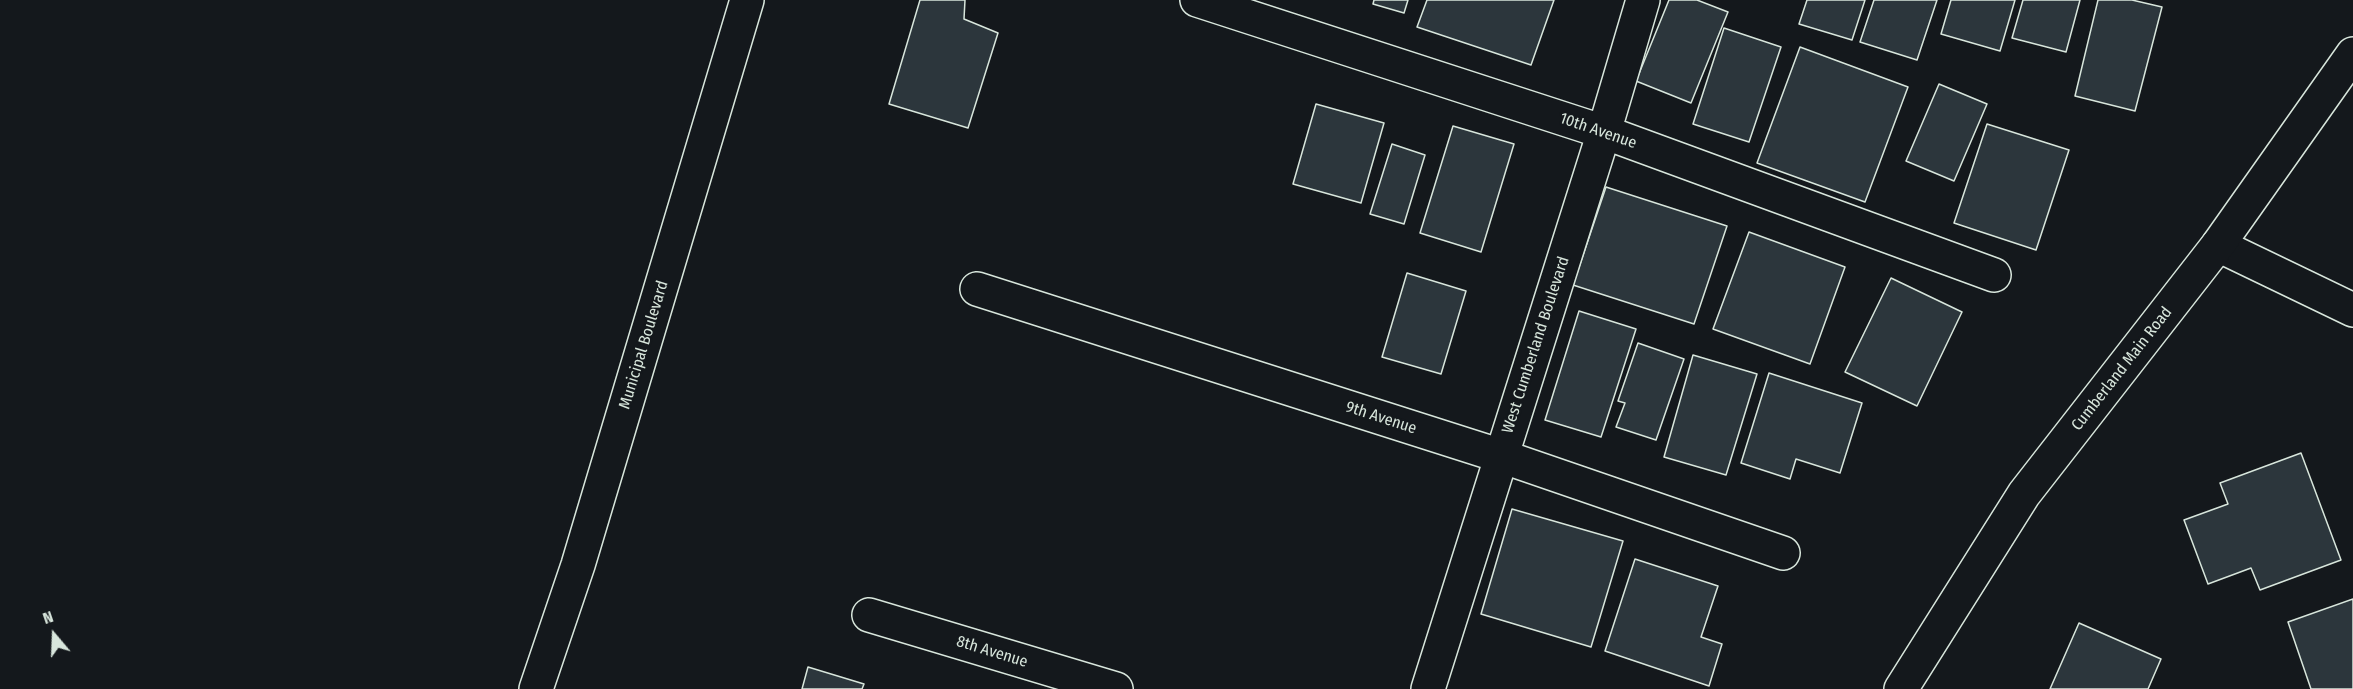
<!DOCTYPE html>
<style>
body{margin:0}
#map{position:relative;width:2353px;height:689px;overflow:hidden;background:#14181c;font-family:"Fira Sans Condensed",sans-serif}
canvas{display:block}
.north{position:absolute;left:24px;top:605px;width:60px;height:60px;-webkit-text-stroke:4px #14181c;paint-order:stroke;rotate:341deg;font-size:16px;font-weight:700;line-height:24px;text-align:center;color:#d8e6dc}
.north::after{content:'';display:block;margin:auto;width:21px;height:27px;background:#d8e6dc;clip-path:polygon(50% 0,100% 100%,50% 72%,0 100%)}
</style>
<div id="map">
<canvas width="2353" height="689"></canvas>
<div class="north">N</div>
</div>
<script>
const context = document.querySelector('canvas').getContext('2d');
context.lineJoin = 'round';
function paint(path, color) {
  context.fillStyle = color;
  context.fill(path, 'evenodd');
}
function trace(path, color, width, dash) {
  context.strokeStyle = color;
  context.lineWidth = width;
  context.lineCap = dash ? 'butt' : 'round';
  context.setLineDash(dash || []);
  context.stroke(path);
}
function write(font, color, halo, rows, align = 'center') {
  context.font = font + ' "Fira Sans Condensed",sans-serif';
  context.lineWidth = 4.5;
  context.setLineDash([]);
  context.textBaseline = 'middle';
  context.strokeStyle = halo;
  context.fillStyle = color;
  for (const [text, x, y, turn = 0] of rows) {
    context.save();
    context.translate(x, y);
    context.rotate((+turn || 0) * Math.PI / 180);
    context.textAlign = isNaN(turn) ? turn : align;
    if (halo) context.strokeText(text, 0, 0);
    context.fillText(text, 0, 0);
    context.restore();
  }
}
const building = new Path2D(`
 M920,0H965L964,19L998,33L968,128L889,104Z
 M1374,0H1408L1404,13L1373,4Z
 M1427,0H1554L1531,65L1417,27Z
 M1669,0H1697L1728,12L1691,103L1636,81Z
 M1807,0H1865L1852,40L1799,24Z
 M1874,0H1937L1917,60L1860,42Z
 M1951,0H2015L2000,51L1941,34Z
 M2023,0H2080L2066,52L2012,38Z
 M2098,0H2132L2162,7L2135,111L2075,96Z
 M1724,28L1781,47L1749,142L1693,124Z
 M1800,47L1908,87L1865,202L1757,163Z
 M1939,84L1987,104L1954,181L1906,161Z
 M1316,104L1384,123L1361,203L1293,184Z
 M1987,124L2069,150L2036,250L1954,223Z
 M1453,126L1514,144L1481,252L1420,233Z
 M1392,144L1425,155L1404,224L1370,214Z
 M1606,187L1727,226L1694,324L1573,285Z
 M1749,232L1845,267L1810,364L1713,329Z
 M1407,273L1466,291L1441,374L1382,357Z
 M1891,278L1962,312L1917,406L1845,372Z
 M1579,311L1636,329L1601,437L1545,420Z
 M1638,343L1684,359L1656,440L1616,427L1625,403L1618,401Z
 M1693,355L1757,374L1726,475L1664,457Z
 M1769,373L1862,403L1840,473L1796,459L1790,479L1741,463Z
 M2301,453L2341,560L2260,590L2251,568L2208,584L2184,520L2228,504L2220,483Z
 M1512,509L1623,541L1591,647L1481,614Z
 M1635,559L1718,586L1701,637L1722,644L1709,686L1605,651Z
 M2353,599V689H2311L2288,622Z
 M2079,623L2161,659L2148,689H2050Z
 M808,667L864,684L862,689H802Z`);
paint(building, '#2c363c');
trace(building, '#d8e6dc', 1.5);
const street = new Path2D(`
 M1197,0L1604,132L1994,275
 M2218,245L2353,310
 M977,289L1501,456L1783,553
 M869,615L1116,689
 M1428,689L1604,132L1643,0`);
const secondary = new Path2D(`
 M1901,689L2024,494L2218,245L2353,54`);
const primary = new Path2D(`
 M536,689L578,565L747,0`);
trace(street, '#d8e6dc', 36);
trace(secondary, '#d8e6dc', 36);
trace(primary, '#d8e6dc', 36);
trace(street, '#14181c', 33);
trace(secondary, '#14181c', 33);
trace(primary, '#14181c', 33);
write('16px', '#d8e6dc', '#14181c', [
 ["10th Avenue",1598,131,19],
 ["Municipal Boulevard",644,345,-73],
 ["West Cumberland Boulevard",1536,345,-72],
 ["Cumberland Main Road",2122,369,-52],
 ["9th Avenue",1381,418,18],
 ["8th Avenue",992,652,17]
]);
</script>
